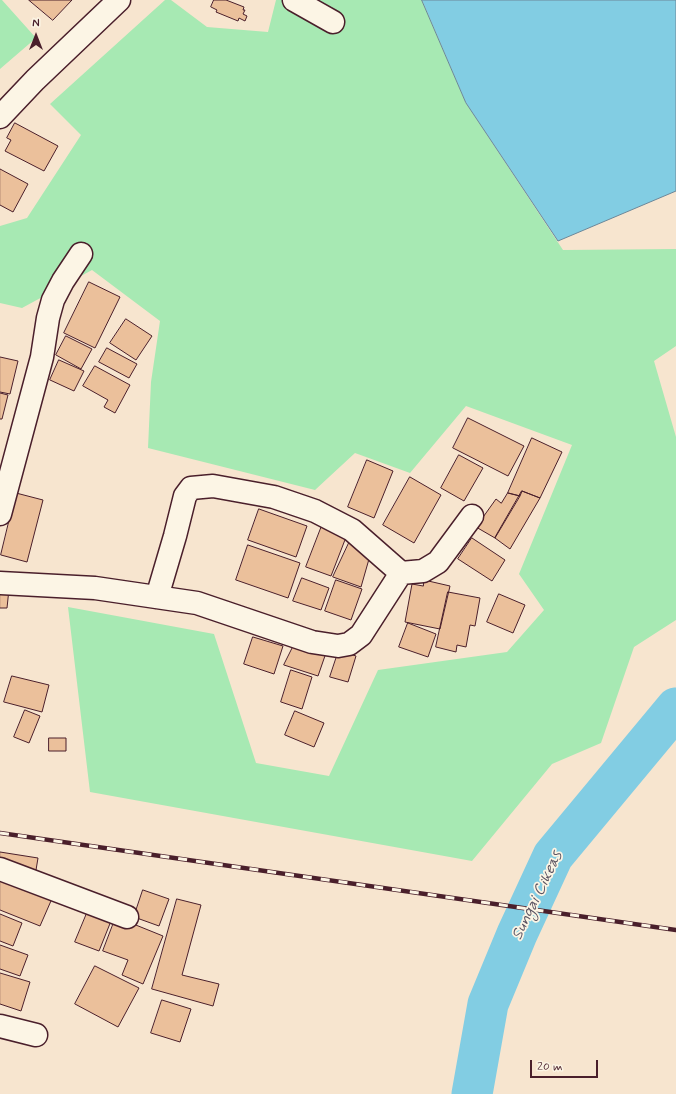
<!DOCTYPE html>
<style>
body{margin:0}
#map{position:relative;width:676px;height:1094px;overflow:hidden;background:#f7e5cf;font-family:Mynerve,sans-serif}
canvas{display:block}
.north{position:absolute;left:16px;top:16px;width:40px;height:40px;-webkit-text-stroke:3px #fcf5e5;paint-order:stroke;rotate:0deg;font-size:11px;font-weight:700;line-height:16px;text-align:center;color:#4a1f2b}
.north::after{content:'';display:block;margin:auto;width:14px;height:18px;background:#4a1f2b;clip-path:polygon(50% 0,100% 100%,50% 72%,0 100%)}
.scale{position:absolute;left:530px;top:1060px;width:68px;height:18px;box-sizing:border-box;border:2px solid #4a1f2b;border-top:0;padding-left:5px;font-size:12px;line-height:14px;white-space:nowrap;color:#4a1f2b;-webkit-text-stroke:3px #fcf5e5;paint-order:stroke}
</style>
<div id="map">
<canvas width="676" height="1094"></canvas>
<div class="north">N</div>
<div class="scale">20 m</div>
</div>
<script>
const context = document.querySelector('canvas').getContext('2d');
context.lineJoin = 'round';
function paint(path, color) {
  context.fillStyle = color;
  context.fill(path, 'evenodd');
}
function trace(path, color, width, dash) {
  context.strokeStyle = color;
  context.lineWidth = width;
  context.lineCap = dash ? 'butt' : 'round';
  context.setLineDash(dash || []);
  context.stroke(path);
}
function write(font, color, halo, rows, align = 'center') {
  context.font = font + ' Mynerve,sans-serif';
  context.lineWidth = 3.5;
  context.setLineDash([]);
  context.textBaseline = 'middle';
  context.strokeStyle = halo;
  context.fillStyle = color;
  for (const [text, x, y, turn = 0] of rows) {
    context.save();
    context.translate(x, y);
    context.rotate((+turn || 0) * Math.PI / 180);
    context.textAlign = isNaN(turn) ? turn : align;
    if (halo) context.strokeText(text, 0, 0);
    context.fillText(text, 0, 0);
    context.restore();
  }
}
paint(new Path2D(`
 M0,0H2L36,38L0,69Z
 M165,0H171L207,27L268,32L276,0H422L466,103L563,250L676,249V346L654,361L676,437V620L634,647L601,743L552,764L472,861L90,792L68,607L214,634L256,763L329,776L378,670L507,652L544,610L519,574L572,445L466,406L410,473L355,453L315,490L148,448L151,382L160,321L92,270L22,308L0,303V226L27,218L81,135L50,104Z`), '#a7e9b3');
const water = new Path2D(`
 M422,0H676V191L558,241L466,103Z`);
paint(water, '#82cde3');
trace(water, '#6c8799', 1);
trace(new Path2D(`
 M472,1094L488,1004L517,934L553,856L676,708`), '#82cde3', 41);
const building = new Path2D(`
 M29,0H72L53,20Z
 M214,0H226L244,7L243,10H245L243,14L247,16L245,21L239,18L238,21L216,12L217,10L211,7Z
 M15,123L58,146L44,171L5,151L11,140L7,138Z
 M0,169L28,184L13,212L0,205Z
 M89,282L120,297L95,348L64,333Z
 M126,319L152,336L136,360L110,343Z
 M66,336L92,349L81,369L56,355Z
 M107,348L137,364L129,378L99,362Z
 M0,357L18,361L10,394L0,392Z
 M59,360L84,371L74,391L50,380Z
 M95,366L130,385L115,413L104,407L108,400L83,386Z
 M0,393L8,395L2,419H0Z
 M468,418L524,446L508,476L453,448Z
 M532,438L562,452L540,498L522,491L520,496L508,493Z
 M459,455L483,468L464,501L441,488Z
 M367,460L393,471L374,518L348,507Z
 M410,477L441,495L414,543L383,525Z
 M522,491L540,498L510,549L495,538Z
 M16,493L43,500L27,562L1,555Z
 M508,493L520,496L495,538L476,527L496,499L501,503Z
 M259,509L307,526L296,557L248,540Z
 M323,523L348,532L331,576L306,567Z
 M472,538L505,560L492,581L458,559Z
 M349,543L371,552L361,587L333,577Z
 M248,545L300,563L288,598L236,580Z
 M302,578L329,588L321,610L293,601Z
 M336,580L362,589L351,620L325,611Z
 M424,580L450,586L440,629L405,622L412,584L423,586Z
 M0,588L9,589L7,608H0Z
 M448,592L480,598L475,626L470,625L466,647L457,645L456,652L436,647Z
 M499,594L525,605L513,633L487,622Z
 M408,623L436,634L428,657L399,647Z
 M253,637L283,646L274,674L244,664Z
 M296,641L327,650L318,676L284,665Z
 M339,650L356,656L348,682L330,677Z
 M291,670L312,677L302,709L281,702Z
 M12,676L49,685L42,712L4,702Z
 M25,710L40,716L29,743L14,737Z
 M295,711L324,723L314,747L285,735Z
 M49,738H66V751H49Z
 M0,852L38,858L36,870L0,864Z
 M0,872L54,894L40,926L0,910Z
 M143,890L169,899L159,926L134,917Z
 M177,899L201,905L182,975L219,984L213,1006L152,989Z
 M90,906L113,916L99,951L75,942Z
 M0,914L22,923L13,946L0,941Z
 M116,917L163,936L143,984L122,975L128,960L103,951Z
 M0,945L28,955L20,976L0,969Z
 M95,966L139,988L118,1027L75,1004Z
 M0,973L30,982L21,1011L0,1004Z
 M162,1000L191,1009L180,1042L151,1033Z`);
paint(building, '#ebc09b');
trace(building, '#4a1f2b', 1);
const minor = new Path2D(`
 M294,0L333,22
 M0,117L35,80L119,0
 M0,514L42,357L48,318L53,300L63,281L81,254
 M0,583L95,588L197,603L312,642L338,646L349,644L361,635L401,573L423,571L438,562L472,516
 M157,597L175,536L185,496L191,488L213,486L274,497L315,511L352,530L401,573
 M0,869L127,917
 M0,1026L36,1035`);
trace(minor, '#4a1f2b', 25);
trace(minor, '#fcf5e5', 22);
const rail = new Path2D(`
 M0,833L676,930`);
trace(rail, '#4a1f2b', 4.5);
trace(rail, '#fcf5e5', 3, [9]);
write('italic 16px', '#5b5362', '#fcf5e5', [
 ["Sungai Cikeas",538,896,-64]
]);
</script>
